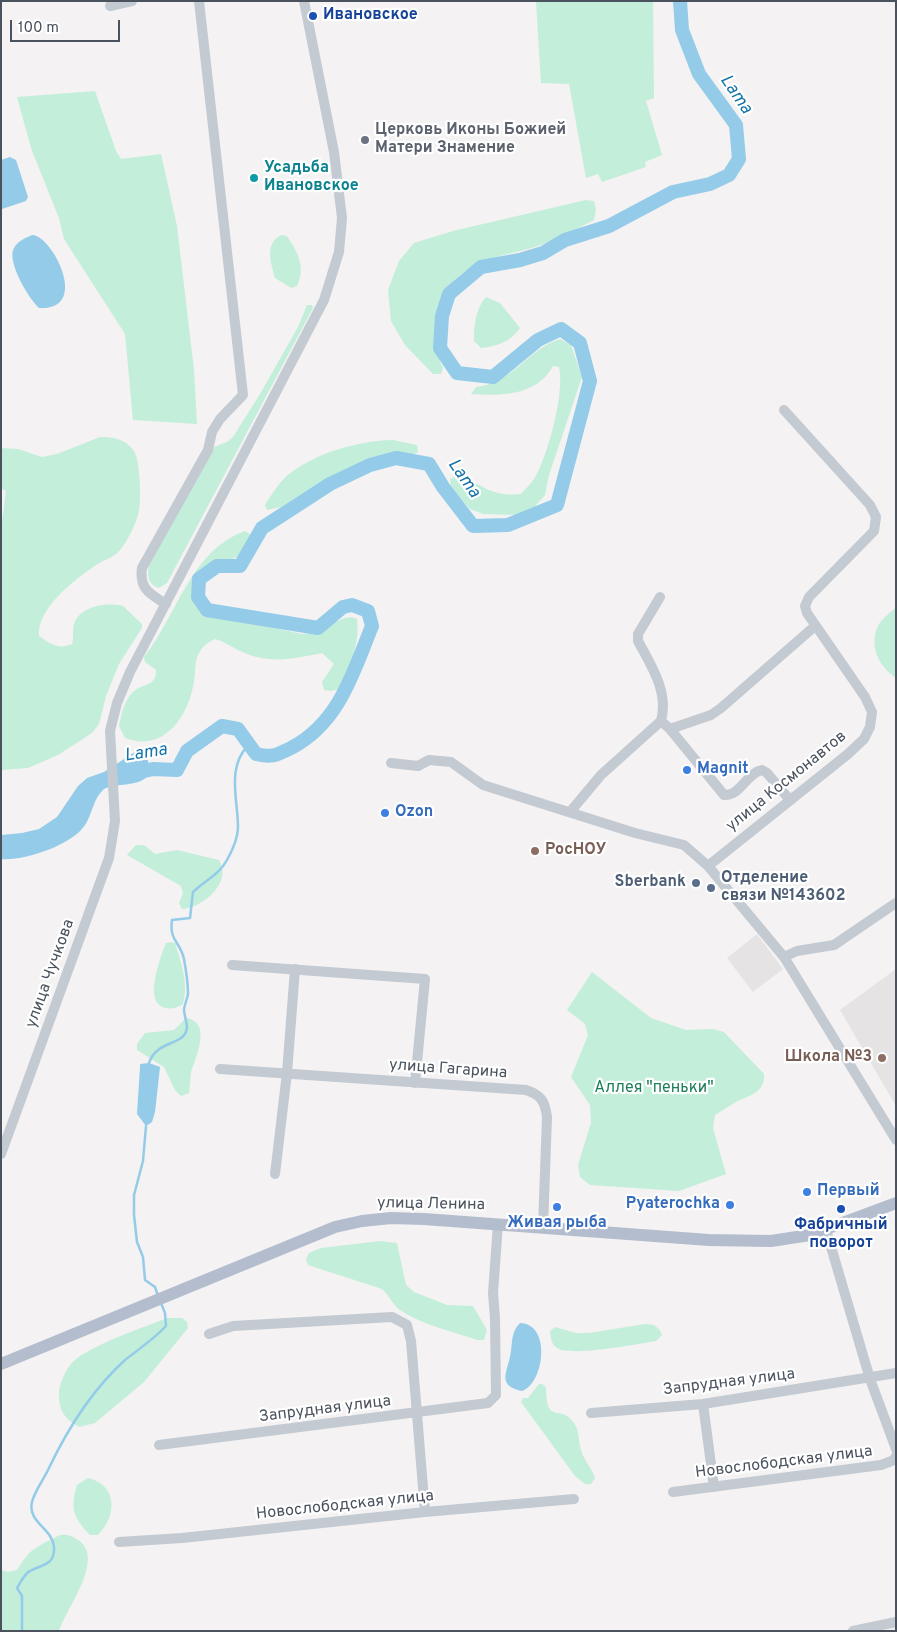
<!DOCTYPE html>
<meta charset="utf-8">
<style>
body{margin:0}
#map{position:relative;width:897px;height:1632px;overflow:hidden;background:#f4f2f2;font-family:Overpass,sans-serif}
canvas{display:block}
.frame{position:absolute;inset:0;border:2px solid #4a525e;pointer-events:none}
.scale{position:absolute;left:10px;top:20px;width:110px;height:22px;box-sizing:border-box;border:2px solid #4a525e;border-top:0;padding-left:6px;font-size:15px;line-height:18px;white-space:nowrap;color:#4a525e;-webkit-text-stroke:4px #fff;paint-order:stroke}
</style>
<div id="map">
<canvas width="897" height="1632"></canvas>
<div class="frame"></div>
<div class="scale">100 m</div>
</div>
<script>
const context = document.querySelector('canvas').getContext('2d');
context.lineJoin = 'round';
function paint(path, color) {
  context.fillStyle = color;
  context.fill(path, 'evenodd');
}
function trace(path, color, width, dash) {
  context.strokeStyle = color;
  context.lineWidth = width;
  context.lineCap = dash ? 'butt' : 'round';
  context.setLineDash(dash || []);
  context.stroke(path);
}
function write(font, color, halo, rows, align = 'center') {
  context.font = font + ' Overpass,sans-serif';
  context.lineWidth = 4.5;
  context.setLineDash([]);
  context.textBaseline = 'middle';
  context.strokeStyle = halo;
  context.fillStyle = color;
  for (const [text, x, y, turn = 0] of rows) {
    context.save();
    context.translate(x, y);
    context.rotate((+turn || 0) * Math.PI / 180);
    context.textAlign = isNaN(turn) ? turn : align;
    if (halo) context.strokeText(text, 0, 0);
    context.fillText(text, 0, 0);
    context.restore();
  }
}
paint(new Path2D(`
 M757,934L783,969L753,992L727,958Z
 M896,969V1106L840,1010Z`), '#e5e3e3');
paint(new Path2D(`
 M536,1H653L654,98L646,101L662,155L645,162L646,167L602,182L598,174L586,178L569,84L541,83Z
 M95,91L116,151L121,159L161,154L177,226L194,370L197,424L133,420L125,334L64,239L59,218L31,148L17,97Z
 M586,200L594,201L596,209L594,220C575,230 556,240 535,247C515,253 492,256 473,266C438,285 425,332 443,368L441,374H433L405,345L391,321L388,290L399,261L414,243L453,231Z
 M281,235L287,236C298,253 306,267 297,286L291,288L275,278C271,263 264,244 281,235Z
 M486,297L500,303L520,328C510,342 498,346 481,348L474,341C474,325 475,310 486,297Z
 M307,305H312L313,308L167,583L159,588C148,585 147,575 149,565L214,447L227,442L233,437L260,394L298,327Z
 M560,339L571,345L582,377L549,475L545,495L531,511L519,515L483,514L470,509L459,497L451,488L450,479L457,475C484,484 488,497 521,494C525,489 531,484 534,479C548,456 565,392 559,367L553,366C537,396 501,396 471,394L476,387C513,383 528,349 560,339Z
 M100,437C114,437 125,439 134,451C140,460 142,504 138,515C135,525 128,540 121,549C114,558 105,559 96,565C74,580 37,608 39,636C50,644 59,650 72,644C74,637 72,631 74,624C80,606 107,602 123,606L142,624V628L119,664L106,696L99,724L92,733L58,755L28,768L1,770V529L6,491L1,488V448L18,449L42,457L57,454Z
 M393,440L417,445L418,452L411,456L374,458L322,481L281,507L267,510L265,505C272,494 279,482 289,474C318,452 358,441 393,440Z
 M245,531L251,535C255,570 189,554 196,596C198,607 202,611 213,615L302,634C308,633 313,633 319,631C330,627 345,612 357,619C360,646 350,665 339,689L331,691L324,690L322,682L334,664L322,653C297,658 273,664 247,654C236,650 226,642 215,639C209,642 204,645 200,651C194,660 196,671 194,681C189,716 164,753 125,738L119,726C121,715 124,701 133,692C142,683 157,687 156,670L145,662L144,657C177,616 190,551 245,531Z
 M896,607V678C878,666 868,644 879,624C883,618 891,612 896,607Z
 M136,845H144L155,854L177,850L219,860C233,882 203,908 182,909L179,903L183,893L181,886L127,855Z
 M171,942L175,943C181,963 189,983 183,1004C172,1012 155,1010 154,993C153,980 161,954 166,943Z
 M592,972L651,1018L686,1030L713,1029L724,1032L764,1074C765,1093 750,1095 736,1102C729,1106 722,1111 715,1115L713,1128L726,1174L679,1191L590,1185L580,1177L578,1165L591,1123L590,1105L571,1077L588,1035L585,1024L567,1010Z
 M186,1018C213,1022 195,1058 191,1073C190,1080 190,1087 189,1093L181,1096L175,1090L164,1067L137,1050V1044L145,1033L174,1030Z
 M380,1241L397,1243L406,1285L414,1292L447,1305L473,1306L487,1330L484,1340H477C452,1331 422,1325 400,1310C393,1305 389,1295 382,1289L308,1265L306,1259L309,1253L321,1248Z
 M167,1318H182L187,1322L188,1328L144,1382L95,1423L79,1427C64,1418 59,1411 59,1394C59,1384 67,1366 75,1360C96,1343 142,1328 167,1318Z
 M645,1324L654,1325L660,1330L662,1335L656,1341C638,1344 570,1357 557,1348C551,1344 551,1338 550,1331L555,1327L576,1333H589Z
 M539,1384H542L546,1387C546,1427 561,1403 574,1423C580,1432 578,1443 582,1453C585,1462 592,1468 595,1478L591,1484H585L575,1476L521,1402L523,1398H528Z
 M88,1478C118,1485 117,1516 98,1535H90C73,1517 70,1509 77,1485Z
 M60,1535C68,1534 72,1536 78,1540C106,1558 66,1609 59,1631H1V1570L8,1572L17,1570C31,1547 37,1547 60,1535Z`), '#c3eeda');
paint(new Path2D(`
 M10,157L16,160L28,197L26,201L2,209L1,160Z
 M33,235C53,237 91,311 39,308C29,299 6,261 14,248C18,241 26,237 33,235Z
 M135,752L147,758C160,792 115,780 103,790C93,799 92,815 85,825C72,845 25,861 1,859V835L22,833L39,829L57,817L78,786L87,778L104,772Z
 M149,1063L160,1067L155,1112L152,1122L146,1126L137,1114L140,1067V1064Z
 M520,1323C552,1324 544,1384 522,1391C498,1386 506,1374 510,1357C513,1344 510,1333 520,1323Z`), '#93cbe9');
trace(new Path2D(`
 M149,1063C157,1039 184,1047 187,1028C187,1022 184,1015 184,1009C185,1004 187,999 188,994C188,983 186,970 184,959C180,941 169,941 172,920L190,918L193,892C204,881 219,875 227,860C232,851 238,838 238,827C238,800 226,766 249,745
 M146,1126L143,1161L134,1195V1215L137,1242L143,1257L145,1280L155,1287L158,1296
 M22,1631V1596L17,1588C20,1583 25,1573 30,1571C43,1564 55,1565 54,1547C53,1529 27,1522 32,1502C35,1490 44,1479 49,1468C68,1428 92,1390 125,1360C139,1349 154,1339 166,1326L165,1313L161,1303`), '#93cbe9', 2.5);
trace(new Path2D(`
 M131,774L153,769L177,770L187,751L222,726L238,729L256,754C273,758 276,755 291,748C339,723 353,673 372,626L368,611L352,605L343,607L318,628L207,610L198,597L199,579L217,566H240L262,528L330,484L370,465L396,458L429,464L443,487L473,526L508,525L557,505L590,381L580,343L561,329L538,340L493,377L457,373L440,348L442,316L449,294L481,267L520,260L543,253L565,240L609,226L673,192L710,184L729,175L739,159L736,125L699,74L682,30L680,1`), '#93cbe9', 14);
trace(new Path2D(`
 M110,6L132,1
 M166,604C150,594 139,589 142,568L208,450L212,432L220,419L243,395L199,1
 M661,721L670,729L724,795C741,796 746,773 762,770L767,773L790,800
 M670,729L711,715L721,708L815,626
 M391,763L418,766L429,760L451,762L483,785L635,833L684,845L708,866L784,957L896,1140
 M570,812L601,775L661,721C669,692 651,665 638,641V634L660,597
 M708,866L848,754L864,739L870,727L872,712L865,697L807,613L805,606L809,597L874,531L876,517L870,505L784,410
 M784,957L797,951L834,945L896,903
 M232,965L425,979L415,1083
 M220,1069L526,1090C541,1095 545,1101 547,1117L543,1227
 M1,1154L109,858L115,821L110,731L117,703L130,672L324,300L339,252L342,218L334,152L304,1
 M275,1174L287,1073L295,969
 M826,1230L870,1379L896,1449
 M209,1334L233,1326L392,1317L407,1325L411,1341L425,1512
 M703,1404L714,1487
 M591,1413L703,1404L896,1373
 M159,1445L488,1403L496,1395L495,1318L493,1293L498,1224
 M673,1492L881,1465L894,1460L896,1456
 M119,1542L182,1538L425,1512L574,1499
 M853,1631L896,1622`), '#c3cad2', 10);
trace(new Path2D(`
 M1,1364L335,1227L362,1221L391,1218L424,1219L709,1240L771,1241L810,1235L896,1203`), '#b3bdce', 12);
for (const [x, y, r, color] of [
 [313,16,5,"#1a4fb4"],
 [365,140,5,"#6b7280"],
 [254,178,5,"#0f9aa8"],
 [687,770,5,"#3f7fe0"],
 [385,813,5,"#3f7fe0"],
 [535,851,5,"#8d6e63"],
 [696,883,5,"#5c6f8a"],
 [711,888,5,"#5c6f8a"],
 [882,1058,5,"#8d6e63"],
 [807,1192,5,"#3f7fe0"],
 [730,1205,5,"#3f7fe0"],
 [557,1207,5,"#3f7fe0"],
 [841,1209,5,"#1a4fb4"]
]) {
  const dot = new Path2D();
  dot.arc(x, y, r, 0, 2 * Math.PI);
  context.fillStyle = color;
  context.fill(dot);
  trace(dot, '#fff', 2);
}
write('bold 16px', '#164399', '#fff', [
 ["Ивановское",323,16],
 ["Фабричный",841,1226,"center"],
 ["поворот",841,1244,"center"]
], 'left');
write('bold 16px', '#5b616d', '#fff', [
 ["Церковь Иконы Божией",375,131],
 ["Матери Знамение",375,149]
], 'left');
write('bold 16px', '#0d838f', '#fff', [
 ["Усадьба",264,169],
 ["Ивановское",264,187]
], 'left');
write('bold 16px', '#366cbe', '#fff', [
 ["Magnit",697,770],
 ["Ozon",395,813],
 ["Первый",817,1192],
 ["Pyaterochka",720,1205,"right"],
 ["Живая рыба",557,1224,"center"]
], 'left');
write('16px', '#4a525e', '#fff', [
 ["улица Космонавтов",787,782,-39],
 ["улица Чучкова",51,974,-70],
 ["улица Гагарина",448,1070,4],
 ["улица Ленина",431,1205,1],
 ["Запрудная улица",729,1383,-7],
 ["Запрудная улица",325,1410,-7],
 ["Новослободская улица",784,1463,-7],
 ["Новослободская улица",345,1506,-6]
]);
write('bold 16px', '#785e54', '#fff', [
 ["РосНОУ",545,851],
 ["Школа №3",872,1058,"right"]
], 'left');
write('bold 16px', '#4e5e75', '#fff', [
 ["Отделение",721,879],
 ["связи №143602",721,897],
 ["Sberbank",686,883,"right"]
], 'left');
write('16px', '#1c7e5a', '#fff', [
 ["Аллея \"пеньки\"",654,1089]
]);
write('italic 18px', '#1474a8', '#fff', [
 ["Lama",735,95,56],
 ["Lama",463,479,55],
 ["Lama",146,754,-9]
]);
</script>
